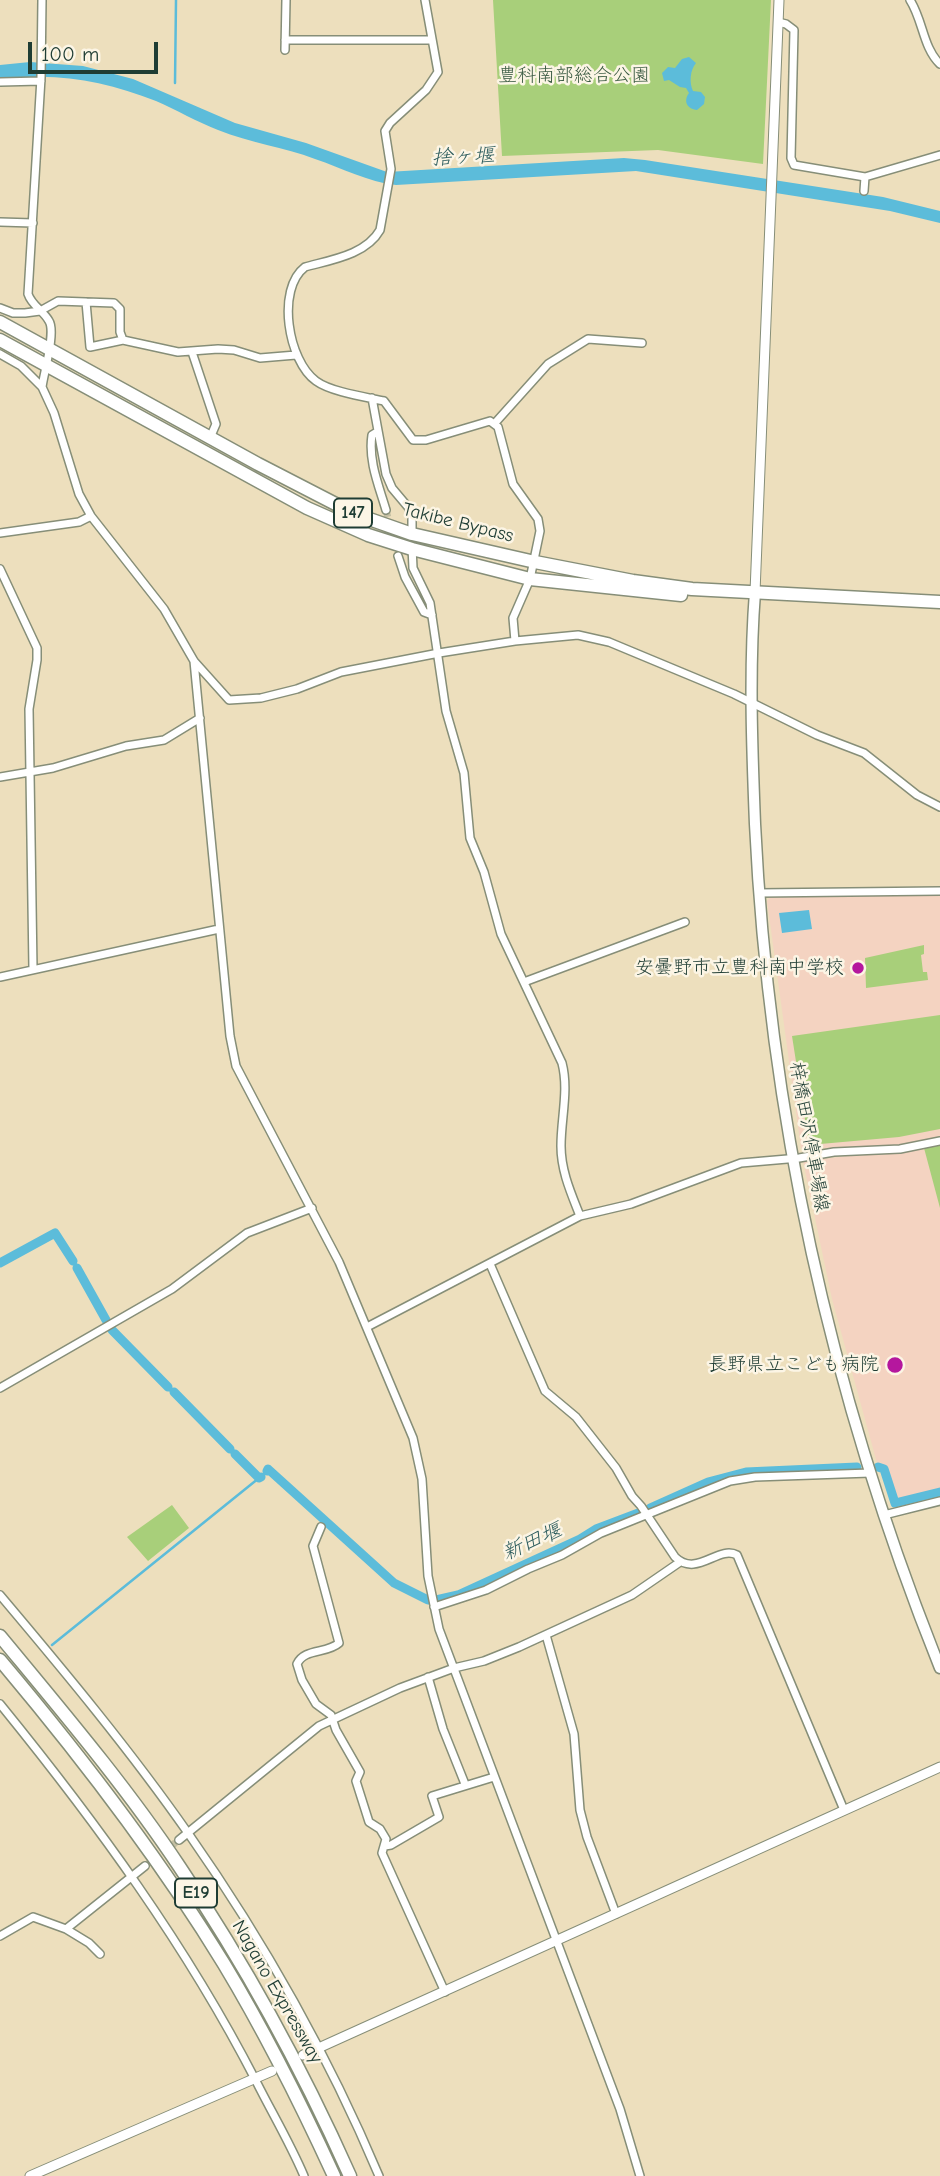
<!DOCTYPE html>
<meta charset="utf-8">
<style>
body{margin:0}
#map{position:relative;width:940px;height:2176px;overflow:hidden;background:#eddfbd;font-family:"Comic Neue",sans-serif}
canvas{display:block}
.scale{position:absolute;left:28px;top:42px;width:130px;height:32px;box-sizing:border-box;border:4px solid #1f3d34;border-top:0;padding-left:9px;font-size:21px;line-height:24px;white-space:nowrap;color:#1f3d34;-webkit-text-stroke:5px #fcf5e5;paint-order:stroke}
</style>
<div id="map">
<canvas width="940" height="2176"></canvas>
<div class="scale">100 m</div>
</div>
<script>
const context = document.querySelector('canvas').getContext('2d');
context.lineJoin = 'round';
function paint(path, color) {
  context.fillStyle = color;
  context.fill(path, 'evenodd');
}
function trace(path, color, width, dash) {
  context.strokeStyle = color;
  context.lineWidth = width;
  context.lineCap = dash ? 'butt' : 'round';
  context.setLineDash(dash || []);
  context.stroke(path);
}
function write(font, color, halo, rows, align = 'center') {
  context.font = font + ' "Comic Neue","Klee One",sans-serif';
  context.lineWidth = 5;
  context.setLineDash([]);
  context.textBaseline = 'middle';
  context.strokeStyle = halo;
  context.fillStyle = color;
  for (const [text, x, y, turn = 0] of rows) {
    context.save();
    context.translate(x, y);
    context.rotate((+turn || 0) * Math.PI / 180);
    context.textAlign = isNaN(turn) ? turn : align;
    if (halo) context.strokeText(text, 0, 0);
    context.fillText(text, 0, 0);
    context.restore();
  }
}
paint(new Path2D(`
 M940,895V1137L897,1146L823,1148L806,1152L801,1148L767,901L770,897Z
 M940,1145V1489L896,1499L884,1465L877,1463L832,1299L803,1161L868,1154H898Z`), '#f4d3c1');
paint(new Path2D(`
 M493,0H771L763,164L658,150L502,156Z
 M924,945V954L921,955L923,972H927L928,980L866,988L865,958Z
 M940,1015V1129L899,1137L809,1145L792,1036Z
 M940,1145V1208L924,1148Z
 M172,1505L189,1528L148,1561L127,1537Z`), '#a8cf7a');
paint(new Path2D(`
 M689,57L696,63C690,70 689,83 693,91L701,92L705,97L704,104L697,110C687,109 683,101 689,93L686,88L680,87L669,80L664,81L662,73L668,67L675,68L682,59Z
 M30,62L83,66L133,79L235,123L306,143L387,172L624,158L645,160L883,197L940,211V223L890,211L636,171L396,185C368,182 342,168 315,159C284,147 250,143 218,130C197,122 177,110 156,101C105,81 54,71 0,80V65Z
 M809,910L812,929L782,933L779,913Z`), '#5cbcda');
trace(new Path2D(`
 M175,83L176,0
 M52,1645L259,1478`), '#5cbcda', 2.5);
trace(new Path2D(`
 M0,1263L55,1233L73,1261
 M77,1268L106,1320
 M112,1330L168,1387
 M174,1392L230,1449
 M235,1454L259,1478L261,1477
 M878,1467L884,1469L895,1503L940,1492
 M267,1471L268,1469L394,1583L428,1600
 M650,1508L708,1482L746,1472L857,1467
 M436,1600L458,1595L580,1539L596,1529L641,1512`), '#5cbcda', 9);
trace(new Path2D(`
 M386,510L395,545
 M145,1866L179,1840`), '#c4bfa2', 7, [7, 3.5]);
const minor = new Path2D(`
 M42,0L41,78L28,294C32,306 43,310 49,321C56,332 44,372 42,387
 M425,0L438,72L426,90L390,123L385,131L391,169L380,230C366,255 330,260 305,267C276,289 288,361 316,381C331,392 366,397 384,401L413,440H426L490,421L498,427L513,484L538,519L540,531L530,579L513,618L515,641
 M910,0C923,20 923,48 940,64
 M778,22L786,24L794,30L791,158L794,165L865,177L940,155
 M285,40H432
 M285,50L286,0
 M0,82L41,81
 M864,191L865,177
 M0,222L33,223
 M86,302L90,347L123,340
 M0,308L13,313H25L40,311L58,301L114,303L120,309V332L123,340L178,352L218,349L234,350L260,358L296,355
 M192,352L216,424L210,438
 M0,354L21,366L42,387L54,413L79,494L91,516L164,609L194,661L229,700L261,698L297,689L341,672L439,653L515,641L578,635L609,642L734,694L817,735L864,753L917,795L940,807
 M372,398L386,474L392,488L408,507L412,516V536
 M495,423L548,364L588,339L642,343
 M377,432L372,435C368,461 379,486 386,510
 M0,533L79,522L91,516
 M412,547L413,568L430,603L446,711L464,773L470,838L484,872L501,934L562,1063C569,1090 561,1118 561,1146C561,1171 571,1193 580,1216
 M398,556L405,577L424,612L432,615
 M0,569L37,648V660L29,709L33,969
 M194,661L230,1036L236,1066L339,1262L413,1438L422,1479L428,1576L439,1629L620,2109L640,2176
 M0,777L53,768L126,746L164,740L200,718
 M759,893L940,891
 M0,977L219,929
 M524,982L685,922
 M490,1264L545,1391L576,1417L616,1468L632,1496L641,1506L675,1557C697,1578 718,1545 737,1555L844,1810
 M367,1327L580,1216L631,1204L741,1163L799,1158L834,1152L900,1149L940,1141
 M0,1388L172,1289L247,1233L312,1208
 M884,1515L940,1501
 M321,1527L313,1546L339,1643C327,1654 304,1648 297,1664L302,1680L316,1704L331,1715L336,1730L360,1772L356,1781L369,1822L380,1829L386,1839L382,1853L445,1992
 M0,1595C65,1672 130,1750 188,1833C263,1940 328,2055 379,2176
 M434,1607L486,1590L528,1569L562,1555L601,1533L730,1481L755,1477L870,1473
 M546,1635L574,1734L580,1810L587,1837L616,1914
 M428,1677L443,1729L465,1784
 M0,1704C96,1822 186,1945 256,2081C272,2113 290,2143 304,2176
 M179,1840L319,1726L400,1688L454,1668L484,1661L519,1647L632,1595L680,1562
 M385,1846L391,1845L439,1817L432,1796L494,1777
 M66,1929L89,1943L100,1954
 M0,1936L33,1917L66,1929L145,1866`);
const tertiary = new Path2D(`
 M755,592L779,0
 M303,2055L940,1767
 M30,2176L272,2071`);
const secondary = new Path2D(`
 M755,592C749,669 752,748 755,824C769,1114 832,1399 940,1668`);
const trunk = new Path2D(`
 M0,322L258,464L355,514L412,534L535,562L633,581L692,589L940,602
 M0,340L307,508L368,535L412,549L530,579L681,595`);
const motorway = new Path2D(`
 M0,1636C62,1711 125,1785 179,1866C245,1964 302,2068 350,2176
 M0,1660C81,1756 158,1856 224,1964C265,2032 301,2104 334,2176`);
trace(minor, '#868e78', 10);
trace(tertiary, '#868e78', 11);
trace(secondary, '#868e78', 13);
trace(trunk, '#868e78', 15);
trace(motorway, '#868e78', 15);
trace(minor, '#fff', 7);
trace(tertiary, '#fff', 9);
trace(secondary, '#fff', 10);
trace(trunk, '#fff', 12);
trace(motorway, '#fff', 12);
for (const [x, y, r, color] of [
 [858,968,7,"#b5179e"],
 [895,1365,9,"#b5179e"]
]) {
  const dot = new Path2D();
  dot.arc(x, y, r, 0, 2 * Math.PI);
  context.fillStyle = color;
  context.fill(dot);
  trace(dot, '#fcf5e5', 2.5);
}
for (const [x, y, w] of [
 [353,513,38],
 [196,1893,42]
]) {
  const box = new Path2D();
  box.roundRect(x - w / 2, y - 14.5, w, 29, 5);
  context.fillStyle = '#fcf5e5';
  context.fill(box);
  trace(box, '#1f3d34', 2);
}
write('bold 18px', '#1f3d34', null, [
 ["147",353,513],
 ["E19",196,1893]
]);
write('19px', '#3a5a42', '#fcf5e5', [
 ["豊科南部総合公園",574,76]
]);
write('19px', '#1f3d34', '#fcf5e5', [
 ["Takibe Bypass",458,523,14],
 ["梓橋田沢停車場線",809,1137,80],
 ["Nagano Expressway",277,1992,60]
]);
write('19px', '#1f3d34', '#fcf5e5', [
 ["安曇野市立豊科南中学校",844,968],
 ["長野県立こども病院",879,1365]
], 'right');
write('italic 21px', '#2e5d5e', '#fcf5e5', [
 ["捨ヶ堰",463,157,-3],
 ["新田堰",532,1542,-24]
]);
</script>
